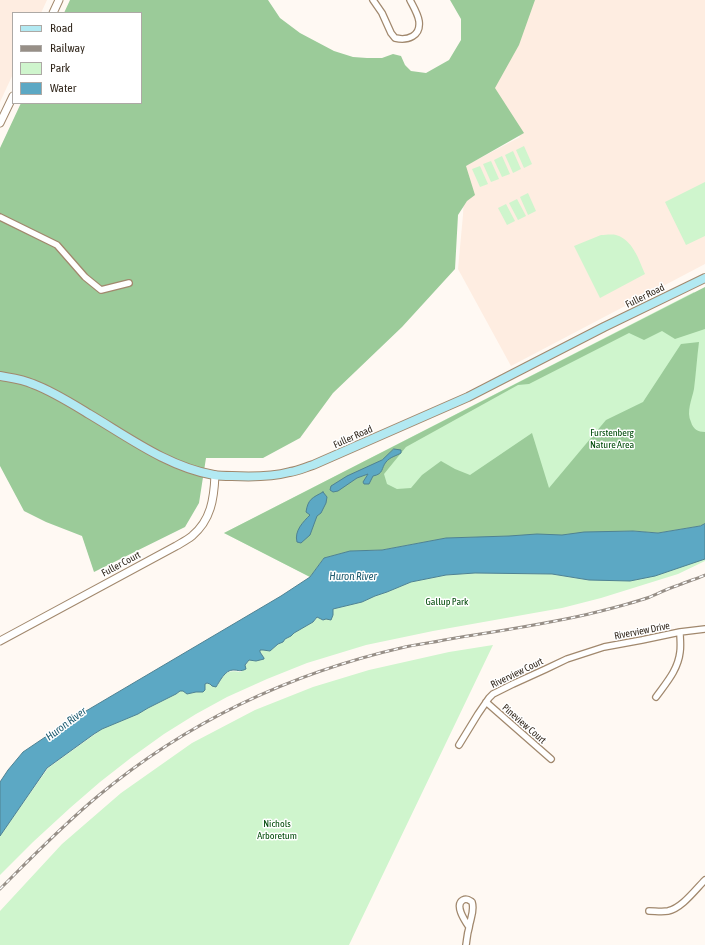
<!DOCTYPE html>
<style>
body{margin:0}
#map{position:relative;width:705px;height:945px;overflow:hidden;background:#fff9f3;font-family:"Asap Condensed",sans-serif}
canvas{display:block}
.legend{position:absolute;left:12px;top:12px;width:130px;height:92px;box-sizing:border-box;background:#fff;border:1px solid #ada9a5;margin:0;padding:5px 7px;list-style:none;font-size:12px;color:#32281d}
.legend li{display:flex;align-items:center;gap:8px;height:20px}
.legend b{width:20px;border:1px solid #ada9a5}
</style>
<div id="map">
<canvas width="705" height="945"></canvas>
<ul class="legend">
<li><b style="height:5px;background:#b2e9f2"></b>Road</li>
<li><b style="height:5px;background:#978f87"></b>Railway</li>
<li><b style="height:11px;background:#cff5cd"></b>Park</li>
<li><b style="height:11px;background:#5ca8c4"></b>Water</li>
</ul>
</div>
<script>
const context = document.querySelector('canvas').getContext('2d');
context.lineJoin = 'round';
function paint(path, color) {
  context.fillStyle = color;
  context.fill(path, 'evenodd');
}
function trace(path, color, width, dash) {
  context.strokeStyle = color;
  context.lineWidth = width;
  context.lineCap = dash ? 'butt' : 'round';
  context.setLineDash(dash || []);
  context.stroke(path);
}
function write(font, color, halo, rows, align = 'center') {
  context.font = font + ' "Asap Condensed",sans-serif';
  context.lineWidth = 3;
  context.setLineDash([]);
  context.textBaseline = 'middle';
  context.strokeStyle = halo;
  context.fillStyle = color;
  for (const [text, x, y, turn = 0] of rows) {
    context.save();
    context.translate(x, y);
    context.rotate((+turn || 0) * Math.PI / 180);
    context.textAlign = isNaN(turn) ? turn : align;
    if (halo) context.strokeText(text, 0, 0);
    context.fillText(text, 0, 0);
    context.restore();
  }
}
paint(new Path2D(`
 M0,0H47L41,13H13V74L0,102Z
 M531,0H705V264L511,366L458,269L463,215L465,166L520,137L492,88Z`), '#feede1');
paint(new Path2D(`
 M524,146L532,164L524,168L516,150Z
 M513,151L521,169L513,173L505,155Z
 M502,156L510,174L502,177L494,160Z
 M491,161L499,179L491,182L483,164Z
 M480,166L488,184L480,187L472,169Z
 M705,182V236L686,245L665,202Z
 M528,193L536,211L528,215L520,197Z
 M517,199L526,216L518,220L509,203Z
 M506,204L515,221L507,225L498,208Z
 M601,235C605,235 612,234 616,235C633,240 639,260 645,274L600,298L574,246Z
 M694,292L703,316L705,314V524L562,535L537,534L412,544L324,558L310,577L224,533Z
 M705,558V561L678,574L601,598L562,608L433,631L366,645L307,663L267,679L227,697L196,714L164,734L132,757L100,782L70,808L33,842L0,875V836L48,768L102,729L138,714L148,708L176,694L180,691H183L187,694L196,692H203L205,690V684C209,682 212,685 216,687C225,675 224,669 241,672L249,660L256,661L264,658L260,651V650H263L270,651L278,644L283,642L285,639L291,636L294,633L313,622L317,617L323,620L333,615V609L362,602L375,596L387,592L411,582L446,575L475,573L552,574L589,580Z
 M493,645L349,945H0V911L62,844L121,793L192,743L255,710L313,687L369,670L449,652Z`), '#cff5cd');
paint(new Path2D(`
 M70,0H268L280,18L300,33L334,51L353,57L367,58H382L393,54L401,56L405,65L411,71L426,73L449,60L461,40V19L450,0H535L519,45L495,88L524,133L466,166L475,195L467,201L458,215L455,269L402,327L333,393L300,438L263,458H206L199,503L185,527L94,572L82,536L46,522L24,511L0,466V148L21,103H141V13H64Z
 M705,287V329L675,339L662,331L644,340L629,333L529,384L518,385L406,447L384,474L387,484L397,489L411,488L422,475L441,461L455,469L470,475L532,433L549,488L606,420L643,402L681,344L699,342C697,357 696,373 694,389C692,399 686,412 691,422C693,429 698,432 705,432V524L700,526L658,533L633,531L563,535L446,538L382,550L350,551L324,558L310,577L224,533Z`), '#9bcb99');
const water = new Path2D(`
 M394,449L401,450V453C396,456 390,457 386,462C381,468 384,474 373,476L369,484H364L363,482L368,474L357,478L338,491L333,492L330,490L331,486L347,476L382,460Z
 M323,492L327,497L326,503L321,513L317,516L310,535L301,543L297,542C294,531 303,522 310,515L306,512C308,499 312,498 323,492Z
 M705,524V559L655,576L630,581L589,580L552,574L475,573L446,575L411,582L387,592L375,596L362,602L333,609V615L331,620L326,619L323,620L317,617L313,622L294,633L291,636L285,639L283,642L278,644L270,651L263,650H260V652L264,658V659L256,661L249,660L245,665L246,669C240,672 239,670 233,670C225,670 220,681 216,687L212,686L210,684L207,683L205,684V690L203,692H196L187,694L183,691H180L176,694L148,708L138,714L102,729L94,734L47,768L0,836V782L8,770L23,752L69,721L281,596L310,577L324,558L350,551L382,550L446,538L509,536L537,534L562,535L584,532L633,531L658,533L700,526Z`);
paint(water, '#5ca8c4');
trace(water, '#4f8292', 1);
const minor = new Path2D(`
 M373,0L382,13L391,33L395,38C408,41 421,36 419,21C418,14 413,6 410,0
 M0,217L57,245L85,277L101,290L129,283
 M656,697C666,683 678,670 680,652C681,645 680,639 680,632
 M486,702L551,759
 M459,745L478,714L489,698L493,694L513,684L546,669L567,659L604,647L642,640L680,632L705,629
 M649,911C655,911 662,912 668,911C682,908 695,890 705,880
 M466,945C467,939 467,934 469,928C470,919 475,911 472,902C469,900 467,898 463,900C454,905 465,921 469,927`);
const tertiary = new Path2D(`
 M53,13L59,0
 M0,123L13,96
 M0,641L176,546C181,543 187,540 192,536C211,520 214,499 215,475`);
const secondary = new Path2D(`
 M0,376C11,378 22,379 33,384C52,391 71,403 89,414C128,437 168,467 214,475C220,476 226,476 232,476C251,477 271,477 290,472C298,471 306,467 313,465L468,397L604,327L705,278`);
trace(minor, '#a1886d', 8);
trace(tertiary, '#a1886d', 9);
trace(secondary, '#a1886d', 10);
trace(minor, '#fff', 5.5);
trace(tertiary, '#fff', 7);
trace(secondary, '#b2e9f2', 8);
const rail = new Path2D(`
 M0,889C32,857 63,825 98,796C188,721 291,673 405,647C418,644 431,643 444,640C492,632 541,625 589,614C609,609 630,604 650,597C659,593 669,588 679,585C688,581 696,579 705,575`);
trace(rail, '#978f87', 3);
trace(rail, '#fff', 1.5, [4.5]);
write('10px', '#32281d', '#fff', [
 ["Fuller Road",645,296,-26],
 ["Fuller Road",353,437,-24],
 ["Fuller Court",121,564,-28],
 ["Riverview Drive",642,631,-11],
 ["Riverview Court",517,673,-26],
 ["Pineview Court",524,724,41]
]);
write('10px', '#004a09', '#fff', [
 ["Furstenberg",612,433],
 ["Nature Area",612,445],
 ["Gallup Park",447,602],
 ["Nichols",277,824],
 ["Arboretum",277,836]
]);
write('italic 11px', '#205d71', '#fff', [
 ["Huron River",353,577],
 ["Huron River",66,724,-37]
]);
</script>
